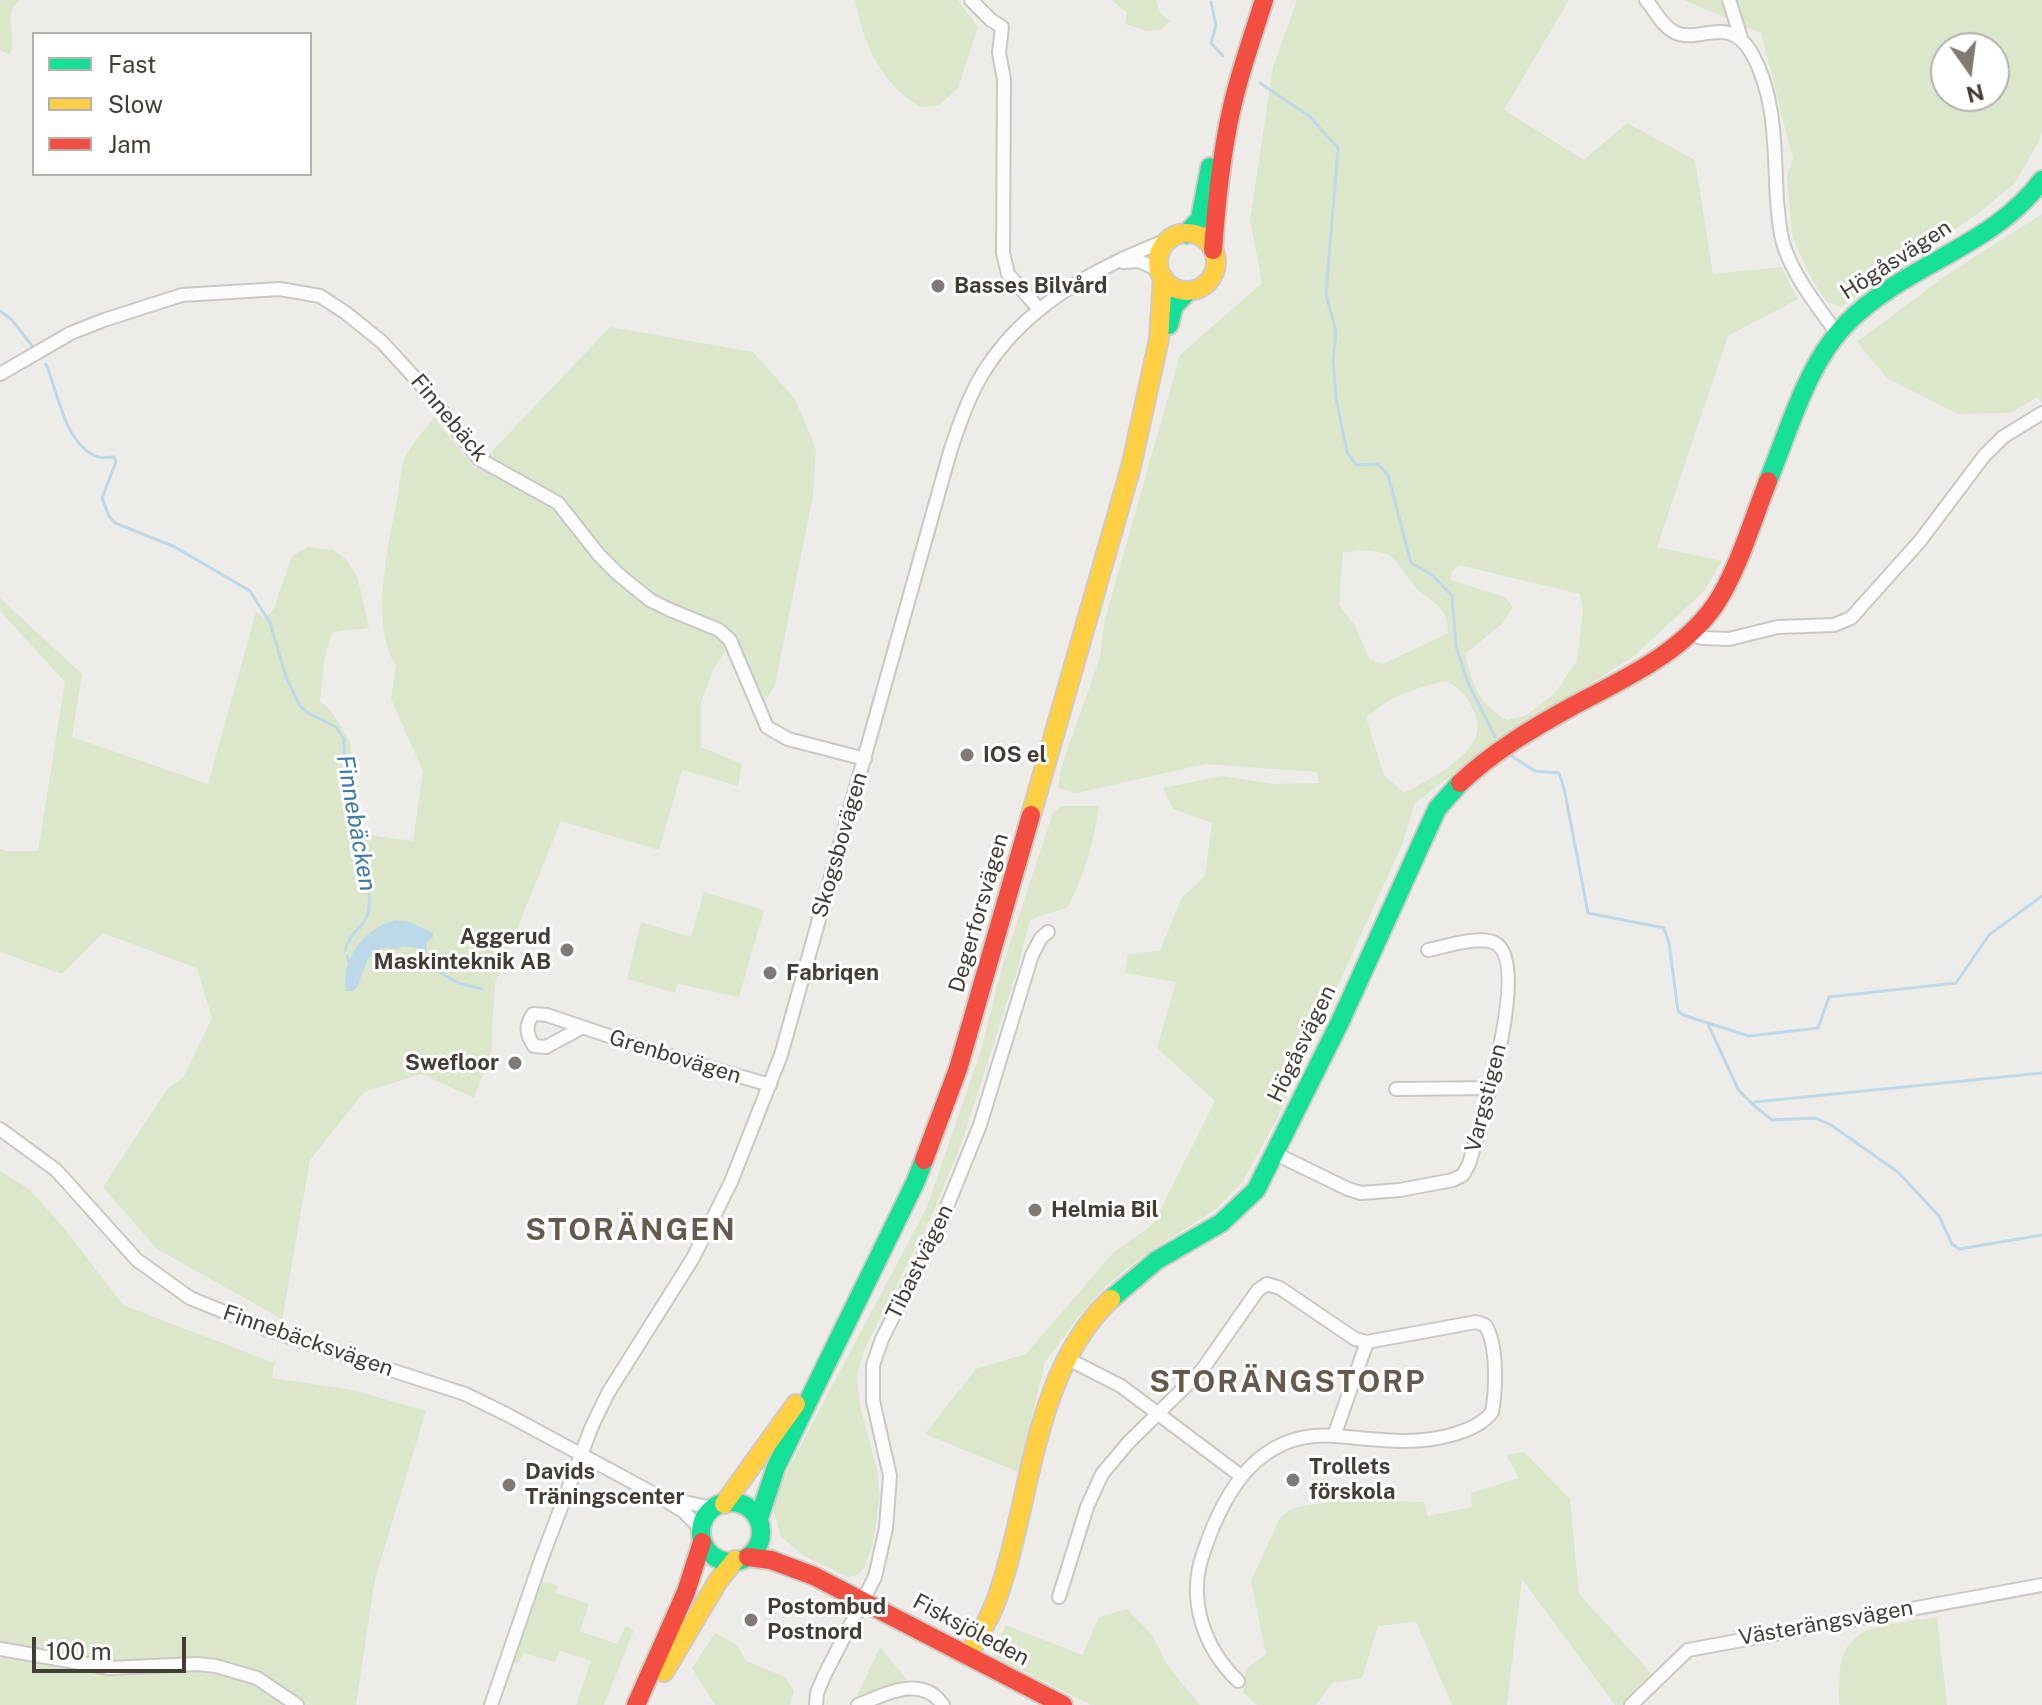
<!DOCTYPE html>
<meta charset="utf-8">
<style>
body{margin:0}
#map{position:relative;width:2042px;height:1705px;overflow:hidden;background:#eeece9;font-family:"Public Sans",sans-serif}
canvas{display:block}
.legend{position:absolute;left:32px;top:32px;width:280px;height:144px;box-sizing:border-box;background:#fff;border:2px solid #b4b1af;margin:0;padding:10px 14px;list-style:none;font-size:24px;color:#433d36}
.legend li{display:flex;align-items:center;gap:16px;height:40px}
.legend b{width:40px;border:2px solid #b4b1af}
.north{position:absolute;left:1930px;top:32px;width:80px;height:80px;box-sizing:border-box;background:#fff;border:2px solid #b4b1af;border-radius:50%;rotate:166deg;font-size:22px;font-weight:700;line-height:32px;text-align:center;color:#433d36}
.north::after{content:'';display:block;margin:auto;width:28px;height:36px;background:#7f7a75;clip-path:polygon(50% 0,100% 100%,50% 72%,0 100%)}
.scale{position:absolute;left:32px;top:1637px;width:154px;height:36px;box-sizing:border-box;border:4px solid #433d36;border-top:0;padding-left:10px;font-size:24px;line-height:28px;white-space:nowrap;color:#433d36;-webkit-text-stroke:6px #fff;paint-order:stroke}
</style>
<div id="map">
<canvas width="2042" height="1705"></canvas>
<ul class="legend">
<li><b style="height:10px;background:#16e098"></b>Fast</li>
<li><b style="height:10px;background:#ffcf43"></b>Slow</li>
<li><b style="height:10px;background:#f24e42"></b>Jam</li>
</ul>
<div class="north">N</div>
<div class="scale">100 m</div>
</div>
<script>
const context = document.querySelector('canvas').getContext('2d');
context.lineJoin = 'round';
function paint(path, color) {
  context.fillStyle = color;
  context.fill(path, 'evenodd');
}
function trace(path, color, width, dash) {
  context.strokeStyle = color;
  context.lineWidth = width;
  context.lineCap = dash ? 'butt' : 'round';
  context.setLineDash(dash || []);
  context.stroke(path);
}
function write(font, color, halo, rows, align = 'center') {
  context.font = font + ' "Public Sans",sans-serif';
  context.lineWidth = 6;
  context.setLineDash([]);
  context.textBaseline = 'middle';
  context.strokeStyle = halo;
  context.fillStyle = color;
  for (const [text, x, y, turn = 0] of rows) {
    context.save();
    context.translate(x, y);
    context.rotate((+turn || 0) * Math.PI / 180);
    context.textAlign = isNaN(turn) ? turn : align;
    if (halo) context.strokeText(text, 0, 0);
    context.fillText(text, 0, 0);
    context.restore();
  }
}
paint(new Path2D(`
 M0,0H20C1,13 18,35 10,55L0,50Z
 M855,0H958L978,27L958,88L939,105L920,107C880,81 864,46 855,0Z
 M1112,0H1156L1161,14L1170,21L1161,30L1148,31L1125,24L1127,13Z
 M1297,0H1569L1504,110L1584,160L1627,123L1695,160L1713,274L1781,267L1798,299L1728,336L1657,547L1722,561L1705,590L1634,656L1480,753L1415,803L1402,845L1277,1119L1243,1181L1216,1209L1141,1257L1106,1286L1077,1319L1045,1362L1019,1472L925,1434L976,1369L1026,1354L1113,1253L1153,1224L1215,1101L1157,1048L1176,982L1125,973L1128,954L1160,951L1181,899L1205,876L1212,823L1173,809L1163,788L1221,776L1274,784L1319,783L1316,772L1205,764L1077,793L1058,788L1061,768L1100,657L1104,623L1180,355L1262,283L1250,220L1273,67ZM1358,550C1367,551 1381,551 1389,555C1400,562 1405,575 1413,584C1429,604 1448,602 1448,633L1383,664L1370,660L1354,624L1339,605L1343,553ZM1459,565L1580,594L1583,610L1577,661L1555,693L1525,716L1507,720C1478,702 1473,687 1465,654L1502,624L1513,607L1505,597L1451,580L1452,572ZM1446,681C1462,690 1467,696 1474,712C1493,750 1431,778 1404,793L1384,775L1366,718C1390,696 1415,688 1446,681Z
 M1684,0H2042V132L2038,143L2015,183L1980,212L1841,307L1826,301L1807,271L1792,235L1787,177L1793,159L1761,33ZM1946,48H1994V96H1946Z
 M2042,214V403L2038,397L2010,413L1958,414L1887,378L1857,342L1948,274Z
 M610,327L753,352L795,399L816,449L813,496L775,685L764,703L743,653L730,642L713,670L701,703V747L742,764L738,786L682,770L659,850L561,821L495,983L491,1054L474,1098L422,1074L364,1092L310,1160L272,1378L353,1390L426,1411L375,1579L356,1705H0V1171L29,1189L65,1229L123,1305L274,1363L282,1319L157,1249L103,1187L168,1088L183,1078L212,1018L197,968L103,933L62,974L0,952V848L6,851H38L65,682L0,611V598L82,674L72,737L208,784L256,612L266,619L274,608L292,556L308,547L333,550L347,560L358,579L369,628C356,631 345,628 332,633L324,661L320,701L332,712L350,742L362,834L413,841L423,771L391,699L396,665C369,625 389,540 398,495C400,483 400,469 405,458C411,444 425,430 434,417L475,469Z
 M1062,806H1099C1094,841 1084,877 1067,908L1039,916L1030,921L1015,977L962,1142L933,1213L865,1348L857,1374L860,1406L877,1470L880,1496L873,1542L865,1567L858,1575L848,1577L806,1557L781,1537L773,1509L776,1492L927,1207L981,1050L1003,964L1053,813Z
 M704,892L764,910L739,997L678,984L675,993L627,979L641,922L691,937Z
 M1524,1452L1570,1499L1579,1594L1653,1675L1624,1705H1615L1522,1579L1507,1705H1452L1416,1622L1378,1626L1362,1678L1332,1683L1316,1705H1257L1243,1693L1246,1669L1266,1654L1251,1581L1280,1518L1293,1508L1340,1500L1424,1502L1428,1516L1472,1507L1471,1493L1519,1478L1506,1455Z
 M550,1582L558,1586L556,1593L589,1604L580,1631L617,1644L626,1626L634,1630L604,1705H576L591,1661L560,1651L555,1662L524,1653L517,1664L513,1660L538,1592L543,1583Z
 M1127,1609L1152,1635L1168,1666L1200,1705H1091L992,1655L1006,1625L1082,1655L1099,1617Z
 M1937,1617L1947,1705H1840C1838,1695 1839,1684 1840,1674C1842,1620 1894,1625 1937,1617Z
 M715,1633L737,1645L746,1661L785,1677L794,1691L790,1705H715L692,1668Z
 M880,1647L907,1680L857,1696Z`), '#dce6cb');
paint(new Path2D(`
 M396,920L410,922L433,933V937L427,942L426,954L421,955L417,948L403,946L397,949L382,948L368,959L357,987L353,991H346C341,958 364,928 396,920Z`), '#bdd8e8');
trace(new Path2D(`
 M1211,2L1216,25L1211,43L1223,56
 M1260,83L1309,116L1338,148L1326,294L1336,331L1333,361L1336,398L1347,452L1356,465L1378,464L1388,475L1411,563L1431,574L1452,596L1456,646L1468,683L1495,737
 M0,311L12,320L33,347
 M46,364C58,393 64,441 95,456C101,459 108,457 114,457L116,462L102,498L109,516L115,523L175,547L250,591L270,623L286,677L300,706L308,713L336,727L344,739L345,769L369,887C369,897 371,907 367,916C362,929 350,931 345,951
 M1510,755L1535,771L1559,773L1564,788L1588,913L1664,928L1669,943L1678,1011L1683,1015L1749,1036L1818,1028L1829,997L1956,983L1989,935L2042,896
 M421,955L422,961L458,983L482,989
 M347,956L349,963
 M1708,1024L1738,1089C1745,1098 1763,1113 1772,1120L1815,1118L1831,1125L1898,1172L1939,1216L1952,1244L1959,1249L2042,1235
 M1755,1102L2042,1073`), '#bdd8e8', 3);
const street = new Path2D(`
 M971,0L991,20L1002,27L999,53L1004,79L1003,253L1008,274L1039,309
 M1646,0C1655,10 1661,25 1674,32C1699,45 1727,13 1751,52C1777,97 1774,151 1777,201C1779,217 1779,234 1785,249C1795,278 1818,307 1836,332
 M1729,0L1742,41
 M1123,262L1139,261L1159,270
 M0,374L71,333L104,320L182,295L280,289L320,296L346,313L382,342L424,388L479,459L558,503L599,555L618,574L650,600L668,609L719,630L730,640L767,727L788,739L865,759
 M1691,634L1702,638L1729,639L1778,627L1834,625L1851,618L1920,541L1984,456L2003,437L2042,413
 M581,1028L546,1047L534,1046C526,1034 525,1026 533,1014L547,1015L659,1053L770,1085
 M1396,1089L1490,1088
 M0,1129L56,1170L137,1260L190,1298L271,1331L465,1394L506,1414L660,1497L683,1511L700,1528
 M1276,1154L1348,1189L1361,1193L1400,1190L1453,1180L1463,1175L1469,1164C1479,1129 1532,963 1495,943C1480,935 1444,947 1428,950
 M1066,1358L1121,1386L1241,1476
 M1334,1436L1367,1342
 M670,1499L713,1508
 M1059,1597L1087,1507L1102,1474L1128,1443L1202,1370L1258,1290L1267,1284L1280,1288L1355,1339L1367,1342L1476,1322L1485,1325C1498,1344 1496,1390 1492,1412C1482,1425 1466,1431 1451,1435C1412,1446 1375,1439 1336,1436C1260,1429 1224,1490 1203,1554C1187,1600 1204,1648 1238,1681
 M0,1649L109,1668L197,1664L216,1666L257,1678L297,1705
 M491,1705L541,1560L592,1426L608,1393L693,1258L731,1182L781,1055L950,452C958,427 967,401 980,378C1021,307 1096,267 1170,239
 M816,1705L817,1693L825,1674L875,1577L886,1528L890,1476L873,1401V1365L882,1339L942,1219L980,1125L1032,955L1041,938L1048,932
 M858,1705C886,1694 922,1674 943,1705
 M1631,1705L1688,1650L2042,1585`);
const fast = new Path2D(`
 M1186,234L1200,219L1210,167
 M1169,325L1174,306L1189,291
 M1768,481C1789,430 1807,364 1846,324C1903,265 1993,247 2042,180
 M1111,1299L1157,1260L1221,1223L1256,1190L1340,1022L1437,809L1460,783
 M701 1532a30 30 0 1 1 60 0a30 30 0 1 1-60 0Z
 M759,1518L776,1467L915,1183L924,1160`);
const slow = new Path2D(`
 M1158 262a29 29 0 1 1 58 0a29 29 0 1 1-58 0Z
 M1031,815L1131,467L1159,339L1163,277
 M724,1504L796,1404
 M968,1656C977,1638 989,1620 996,1601C1032,1503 1031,1374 1111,1299
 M664,1672L718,1581L735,1560`);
const jam = new Path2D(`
 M1213,250C1216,208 1220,167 1228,126C1236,83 1251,42 1264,0
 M1460,783C1493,752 1531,729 1571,707C1621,680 1681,654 1715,605C1737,573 1753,519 1768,481
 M924,1160L958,1069L1031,815
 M748,1557L771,1560L814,1576L1063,1705
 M636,1705L686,1592L702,1542`);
trace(street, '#cac8c5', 16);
trace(fast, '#cfcbc3', 22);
trace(slow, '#cfcbc3', 22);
trace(jam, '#cfcbc3', 22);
trace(street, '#fcfcfc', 12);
trace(fast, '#16e098', 18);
trace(slow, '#ffcf43', 18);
trace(jam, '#f24e42', 18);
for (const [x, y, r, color] of [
 [938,286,8,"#7f7a75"],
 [967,755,8,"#7f7a75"],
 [567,950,8,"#7f7a75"],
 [770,973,8,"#7f7a75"],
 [515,1063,8,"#7f7a75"],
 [1035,1210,8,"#7f7a75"],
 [1293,1480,8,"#7f7a75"],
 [509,1485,8,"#7f7a75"],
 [751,1620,8,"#7f7a75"]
]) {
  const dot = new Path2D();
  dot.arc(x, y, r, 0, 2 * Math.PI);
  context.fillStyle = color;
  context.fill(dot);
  trace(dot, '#fff', 3);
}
write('22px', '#433d36', '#fff', [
 ["Högåsvägen",1896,260,-33],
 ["Finnebäck",449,418,50],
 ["Skogsbovägen",840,845,-74],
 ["Degerforsvägen",979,913,-74],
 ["Högåsvägen",1302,1044,-64],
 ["Grenbovägen",675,1057,17],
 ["Vargstigen",1486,1098,-76],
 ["Tibastvägen",920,1262,-64],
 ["Finnebäcksvägen",308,1341,19],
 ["Västerängsvägen",1826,1623,-10],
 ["Fisksjöleden",971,1630,28]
]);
write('bold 22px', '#433d36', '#fff', [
 ["Basses Bilvård",954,286],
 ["IOS el",983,755],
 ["Aggerud",551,937,"right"],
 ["Maskinteknik AB",551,962,"right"],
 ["Fabriqen",786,973],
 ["Swefloor",499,1063,"right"],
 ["Helmia Bil",1051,1210],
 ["Trollets",1309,1467],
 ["förskola",1309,1492],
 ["Davids",525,1472],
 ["Träningscenter",525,1497],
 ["Postombud",767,1607],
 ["Postnord",767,1632]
], 'left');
write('italic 24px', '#3b7ba2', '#fff', [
 ["Finnebäcken",356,823,80]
]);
context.letterSpacing = '2px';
write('bold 30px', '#645b4e', '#fff', [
 ["STORÄNGEN",631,1231],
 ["STORÄNGSTORP",1288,1383]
]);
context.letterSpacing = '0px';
</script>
